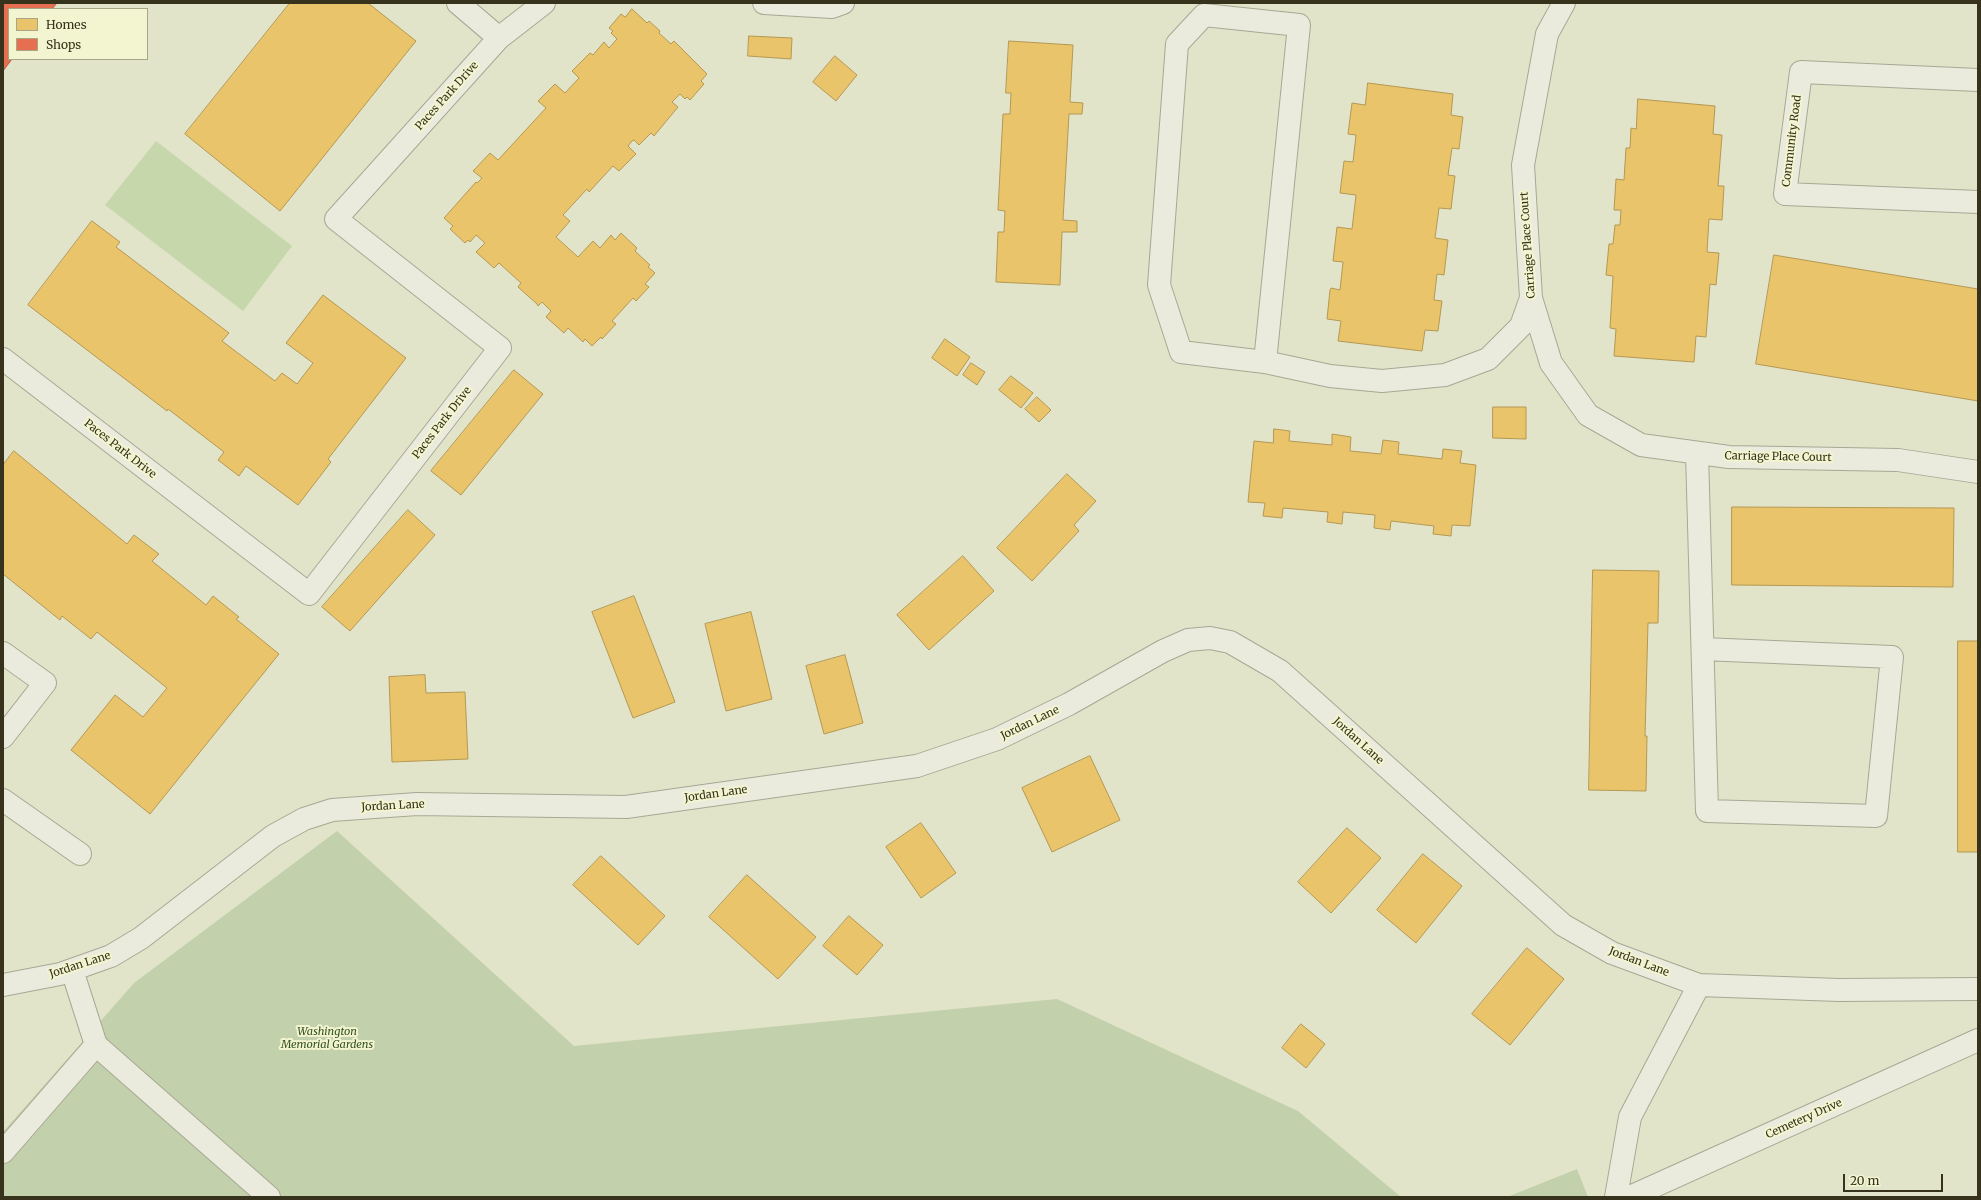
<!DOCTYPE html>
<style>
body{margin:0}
#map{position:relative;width:1981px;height:1200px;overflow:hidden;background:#e2e4ca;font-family:Merriweather,serif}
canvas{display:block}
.frame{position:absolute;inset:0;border:4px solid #36321c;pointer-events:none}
.legend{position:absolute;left:8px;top:8px;width:140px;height:52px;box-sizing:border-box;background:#f2f5cf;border:1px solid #a7a787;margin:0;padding:5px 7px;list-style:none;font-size:12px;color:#36321c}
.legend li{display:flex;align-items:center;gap:8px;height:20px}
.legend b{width:20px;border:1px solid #a7a787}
.scale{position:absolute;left:1843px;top:1174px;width:100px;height:18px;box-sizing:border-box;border:2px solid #36321c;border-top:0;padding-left:5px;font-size:12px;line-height:14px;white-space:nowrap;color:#36321c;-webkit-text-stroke:3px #f2f5cf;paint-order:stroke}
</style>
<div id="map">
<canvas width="1981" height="1200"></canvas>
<div class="frame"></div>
<ul class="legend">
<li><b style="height:11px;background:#e9c46a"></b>Homes</li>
<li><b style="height:11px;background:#e76f51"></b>Shops</li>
</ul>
<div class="scale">20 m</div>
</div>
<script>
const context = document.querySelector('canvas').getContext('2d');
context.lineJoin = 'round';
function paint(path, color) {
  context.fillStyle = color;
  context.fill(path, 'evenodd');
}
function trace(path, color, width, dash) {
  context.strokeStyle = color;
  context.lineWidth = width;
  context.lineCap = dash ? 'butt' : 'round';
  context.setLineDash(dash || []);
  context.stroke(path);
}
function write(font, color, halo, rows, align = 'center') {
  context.font = font + ' Merriweather,serif';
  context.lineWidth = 4;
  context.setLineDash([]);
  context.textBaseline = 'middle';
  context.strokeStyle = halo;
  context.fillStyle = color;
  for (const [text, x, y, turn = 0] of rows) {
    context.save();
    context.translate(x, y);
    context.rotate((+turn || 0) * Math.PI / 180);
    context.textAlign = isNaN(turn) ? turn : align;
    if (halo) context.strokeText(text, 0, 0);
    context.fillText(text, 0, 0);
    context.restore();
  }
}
paint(new Path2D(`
 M156,141L292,246L243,311L105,205Z`), '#c6d7ac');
paint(new Path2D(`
 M337,831L574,1046L1057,999L1298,1111L1401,1197H3V1132L134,983Z
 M1577,1169L1588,1197H1507Z`), '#c3d0ac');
const homes = new Path2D(`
 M290,3H368L416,41L280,211L185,134Z
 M632,9L647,23L649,21L660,31L659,33L671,44L674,41L707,74L701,81L704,84L690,100L687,97L685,99L680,94L672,102L678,107L654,136L651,133L639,145L634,140L632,141L628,146L636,154L619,171L613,166L589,192L587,189L563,215L570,221L556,237L578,257L593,241L600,248L611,235L615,240L621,233L637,248L635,251L650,265L648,267L655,273L645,284L649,287L636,301L633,298L612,321L616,324L602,339L601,337L592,346L585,339L583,342L568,328L564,333L546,317L551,311L542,302L538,306L537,304L518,287L521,283L499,263L494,268L476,252L485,243L476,235L470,242L468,240L465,243L450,229L453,226L444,218L476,182L477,183L482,178L473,171L475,169L490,153L498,160L546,108L538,101L555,84L565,93L579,78L572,71L590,53L593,55L604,42L609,48L617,39L611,33L613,31L609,28L621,14L625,17Z
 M749,36L792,38L791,59L748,56Z
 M1009,41L1073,45L1070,102L1083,103L1082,114H1069L1063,220L1077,221V232H1062L1060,285L996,282L998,232H1004L1005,211L998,210L1003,114H1010L1011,93H1006Z
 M835,56L857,75L836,101L813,82Z
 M1368,83L1453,94L1451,115L1463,117L1459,149L1452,148L1448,175L1455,176L1451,209L1439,208L1435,238L1448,240L1444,275L1437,274L1434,300L1442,301L1438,331L1425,330L1422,351L1338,341L1341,321L1327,319L1330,290L1331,288L1340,290L1343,262L1333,261L1337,227L1352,229L1356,195L1340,193L1344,161L1353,162L1356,135L1348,134L1352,103L1365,105Z
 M1638,99L1715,106L1713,134L1722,135L1718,186H1724L1722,220L1709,219L1707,252L1719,253L1716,285L1710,284L1706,337L1696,336L1694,362L1614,356L1616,329L1610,328L1613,276L1606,275L1609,244H1613L1615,225H1620L1621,210H1614L1616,179L1624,180L1626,148H1630L1631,128L1636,129Z
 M92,221L120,242L116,247L229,333L222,341L275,381L282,373L297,384L313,363L286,343L323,295L406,358L328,459L331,462L298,505L246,466L239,476L218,460L224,452L168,409L167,411L28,305Z
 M1774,255L1978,289V401L1756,364Z
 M945,339L970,357L957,376L932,358Z
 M971,363L985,372L977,385L963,375Z
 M514,370L543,394L461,495L431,471Z
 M1011,376L1033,393L1021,408L999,390Z
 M1037,397L1051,410L1039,422L1025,409Z
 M1493,407H1526V439L1493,438Z
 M1274,429L1290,431L1289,441L1332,445V434L1351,437L1350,451L1381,454L1383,440L1399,442L1398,454L1442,459L1443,449L1462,451L1460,463L1476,465L1470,526L1452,525L1451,536L1433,534L1434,526L1391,521L1390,530L1374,528L1375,515L1343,512L1342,524L1327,522L1328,512L1283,508L1282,518L1263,516L1265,503L1248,502L1254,441L1273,443Z
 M14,451L127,544L134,535L159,554L152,561L206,605L213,596L239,617L236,619L279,654L150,814L71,750L115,695L143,717L167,688L97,632L91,639L62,616L60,620L3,574V465Z
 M1067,474L1096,501L1074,525L1079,531L1032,581L997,548Z
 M1732,507L1954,508L1953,587L1732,585Z
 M408,510L435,535L350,631L322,607Z
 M963,556L994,591L929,650L897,615Z
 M1593,570L1659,571L1658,623H1648L1645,736H1647L1646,791L1589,790Z
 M634,596L675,702L633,718L592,612Z
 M751,612L772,699L726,711L705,624Z
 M1958,641H1978V852H1958Z
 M845,655L863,723L824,734L806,666Z
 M425,675L426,693L465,692L468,759L392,762L389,677Z
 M1090,756L1120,820L1052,852L1022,788Z
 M921,823L956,873L921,898L886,847Z
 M1347,828L1381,858L1331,913L1298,882Z
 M1423,854L1462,886L1416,943L1377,910Z
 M601,856L665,916L638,945L573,885Z
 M747,875L816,937L778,979L709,917Z
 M849,916L883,945L857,975L823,946Z
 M1527,948L1564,979L1510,1045L1472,1014Z
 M1301,1024L1325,1044L1306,1068L1282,1048Z`);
paint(homes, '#e9c46a');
trace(homes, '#b39853', 1);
const shops = new Path2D(`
 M3,3H57L52,9H9V59H12L3,71Z`);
paint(shops, '#e76f51');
trace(shops, '#b25d41', 1);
const minor = new Path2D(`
 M458,3L499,38
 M764,3L832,7L843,3
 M1564,3L1547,34L1523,165L1531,298L1551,363L1588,415L1641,445L1729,457L1898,460L1978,472
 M1978,80L1801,72L1785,194L1978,202
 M3,359L309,594L500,348L336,219L499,38L544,3
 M1265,362L1181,352L1159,285L1177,44L1204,15L1299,25L1265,362L1330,376L1382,381L1445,375L1488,359L1521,326L1531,298
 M1697,453L1707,811L1876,816L1892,657L1703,649
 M3,653L45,683L3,737
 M3,800L80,854
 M72,970L96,1045L269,1197
 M3,985L60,974L111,956L141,938L273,836L304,819L332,810L417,804L626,807L917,766L997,739L1069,704L1163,651L1188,640L1210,638L1230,642L1280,671L1563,925L1612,953L1699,985L1839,990L1978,989
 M3,1152L96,1045
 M1616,1197L1630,1117L1699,985
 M1630,1197L1978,1040`);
trace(minor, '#a7a894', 24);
trace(minor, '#eaebdc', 22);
write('11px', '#36321c', '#f2f5cf', [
 ["Paces Park Drive",447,96,-48],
 ["Community Road",1792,141,-83],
 ["Carriage Place Court",1528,245,-94],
 ["Paces Park Drive",442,423,-52],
 ["Paces Park Drive",120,449,38],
 ["Carriage Place Court",1778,457,1],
 ["Jordan Lane",1030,723,-26],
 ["Jordan Lane",1358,741,42],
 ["Jordan Lane",716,794,-8],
 ["Jordan Lane",393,806,-3],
 ["Jordan Lane",1639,962,21],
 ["Jordan Lane",80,965,-18],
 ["Cemetery Drive",1804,1119,-24]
]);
write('italic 11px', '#355223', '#f2f5cf', [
 ["Washington",327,1032],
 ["Memorial Gardens",327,1045]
]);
</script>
